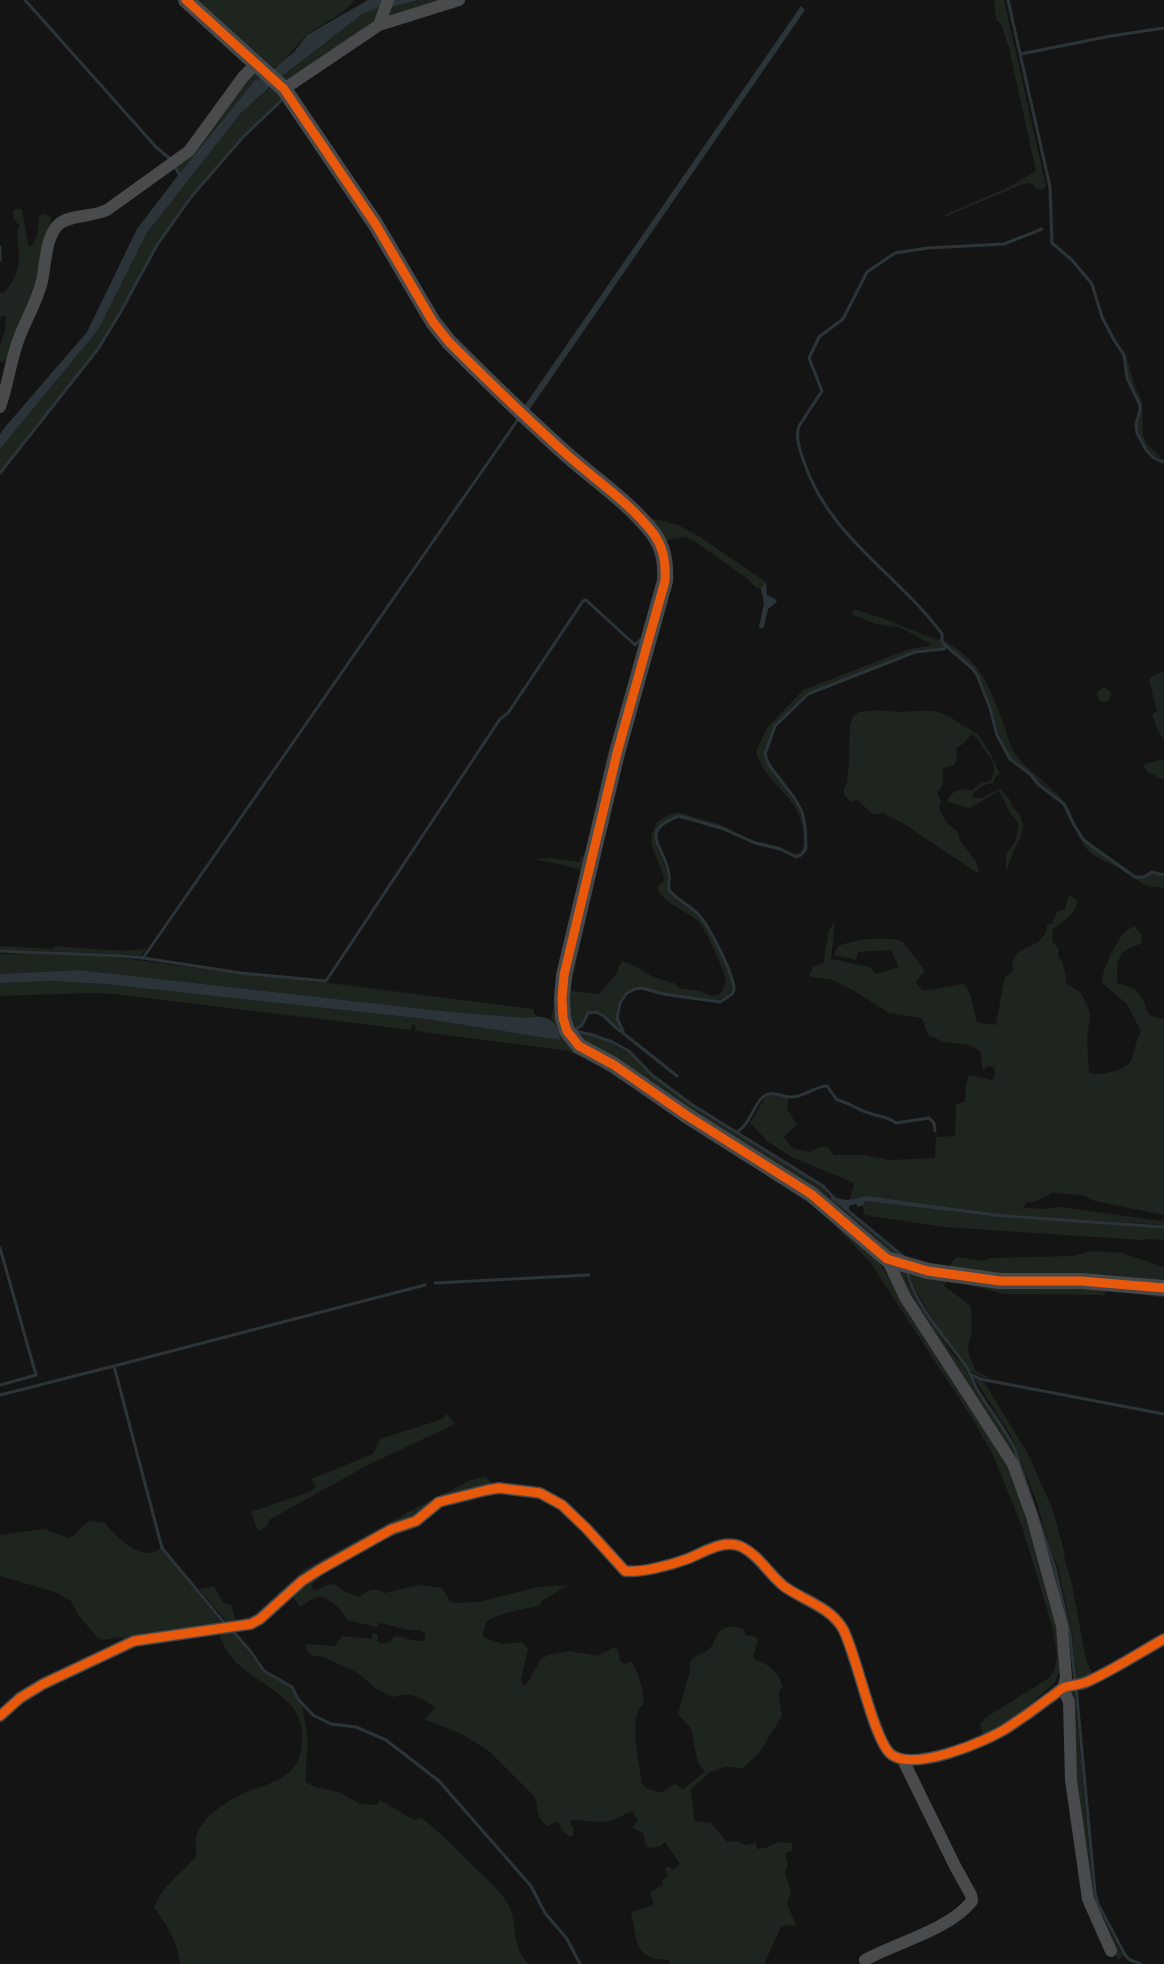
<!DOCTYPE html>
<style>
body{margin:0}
canvas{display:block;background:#141414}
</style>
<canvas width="1164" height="1964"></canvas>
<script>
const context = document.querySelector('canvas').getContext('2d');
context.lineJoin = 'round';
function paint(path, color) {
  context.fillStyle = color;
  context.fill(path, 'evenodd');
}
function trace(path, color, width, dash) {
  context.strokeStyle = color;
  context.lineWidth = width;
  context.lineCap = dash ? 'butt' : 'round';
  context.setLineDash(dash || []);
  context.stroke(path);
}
paint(new Path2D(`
 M191,0H355C342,16 324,22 308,34C294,45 287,64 269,69Z
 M418,0H442L385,18L388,8Z
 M994,0H1004L1046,186L1043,189H1037L1031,183L1023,184L945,217L944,215L1009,187L1036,171L1009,48L1001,24L996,20Z
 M379,7L378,14L372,25L286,85L281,77L361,15Z
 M254,73L263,78L255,80L179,174L177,165Z
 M271,87L285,96L242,137L189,197L156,245L120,313L97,349L0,472V449L98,330L146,234L241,113Z
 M18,208L22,210C25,222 25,234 29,246H32L37,236L39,216L45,214L51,217C50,267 26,314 8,360L0,362C0,358 0,350 0,346C3,336 8,325 5,315L0,317V293H4C23,272 19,257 17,231L20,226L13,217V211Z
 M1114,340L1125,352L1135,387L1142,401L1143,436L1147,444L1164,461H1162L1146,449L1138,432L1137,424L1141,406L1128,378L1124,354Z
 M639,515L678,525L700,537L766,582L761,589L755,587L748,579L694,541L685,537L667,540L672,562L669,581L610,811L570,991L599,994L616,974L622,961L637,967L653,977L674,983L679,988L703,992L711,996L720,994C724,989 726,984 725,977C724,970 704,927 699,922C686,910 663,904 657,887L663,882L664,877L653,849L651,841L652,833L657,822L667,816L678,812L721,825L755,841L778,846L796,854L800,852C805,846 804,842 804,834C800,795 767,787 756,752L767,728L803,690L909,649L933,645L901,628L876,624L851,614L854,609L882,618L932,638L941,639L944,646L942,649H925L914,651L807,693L774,726L764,754C779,790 810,805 805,849L796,855L779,848L755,842L721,827L679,815L658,826L656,844L667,872L668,891C677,901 689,906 698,915C714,932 722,958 732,979L733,989L725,998L712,1001L662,994L636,987C618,994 613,1011 620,1028C607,1021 603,1011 587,1012L581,1025L571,1030L567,1013L568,984L593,867L613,777L667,578C670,545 662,537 639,515Z
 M639,523L662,558L563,981L565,1039L809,1197L877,1259L1009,1466L1058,1620L1062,1666L1055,1682L1016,1717L983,1735L980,1724L985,1718L1049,1678L1054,1671L1057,1655L1052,1626L1023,1529L993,1455L972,1418L870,1262L821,1211L599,1066L569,1051L416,1031L415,1025L412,1024L411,1030L114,994L91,993L0,996V983L53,981L104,984L426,1019L560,1039C561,1031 557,1025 551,1019L580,873L579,869L550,862L530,859L550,858L581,862L580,858L586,852L606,760L657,579L659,558Z
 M945,641C984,665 988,685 1004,725C1007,735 1010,746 1016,755C1030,775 1070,796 1072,819C1064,794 1029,778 1011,758C1002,748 999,734 995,721C984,684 978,669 946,646Z
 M1164,671V740L1158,731L1152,714L1157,712L1149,678Z
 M1097 695a7 7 0 1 1 14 0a7 7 0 1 1-14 0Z
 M879,710C897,713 913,711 931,711C941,711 953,718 960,724C965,728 972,729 976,733C989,746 992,759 1000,774L996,776L993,783C984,784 978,788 972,795V798H981L1000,789L1008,797L1013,807L1021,817L1023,827L1021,836L1012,855L1006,873V854L1015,842L1019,824L1010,813L999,791L970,808L947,802C951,790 962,788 972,790L981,783L991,780C999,762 989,758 981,745C978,740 976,737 971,734L963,744L956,748L957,760L954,765L943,768C941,779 947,785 937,792L941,801L939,809L947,823L958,832L960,840L977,863L979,871L977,873L906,825L883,813C870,818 867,806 857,800L852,802L844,795V788L847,783L849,761L850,724L854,716L859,712Z
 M1164,759V780L1148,772L1144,767L1145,764Z
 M1076,830L1082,839L1121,866L1119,868C1095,856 1087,856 1076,830Z
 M1122,867C1133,876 1139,880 1152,873L1164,876V888L1147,886L1120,869Z
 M1069,895L1077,900C1077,914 1063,921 1053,929C1052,939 1051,942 1059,949L1058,956L1063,963L1067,984L1080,992L1088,1007L1090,1017L1087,1038L1089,1073C1100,1076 1127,1071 1132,1059C1135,1049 1136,1040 1141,1031L1127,1004L1102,983C1101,972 1116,943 1123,934C1125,931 1131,928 1134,926L1142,935L1141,944C1116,951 1117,961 1117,983C1125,986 1134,987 1139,994C1150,1007 1141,1017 1164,1019V1215L1095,1201L1082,1195L1052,1193L1036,1201L1026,1203L1023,1208L1046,1209L1061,1207L1162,1221L1164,1217V1225L999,1214L867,1196L850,1199L854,1183L792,1157L768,1142L750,1123L766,1096C774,1094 780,1094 788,1099L787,1109L797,1125L783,1137L794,1149L810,1152C821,1145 827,1144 834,1155H864L889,1160L935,1158L936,1137L955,1136L956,1104L965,1102L966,1084L969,1075L992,1080L995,1074L994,1067L987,1066L983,1070L980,1051L970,1045L944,1042L928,1035L922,1018L889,1013L856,992L833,980L809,976L813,967L823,963L829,930L835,922L831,959L869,967L877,974L899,967L891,950L858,952L856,960L834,955L838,946C859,939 880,936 902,941L925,971L915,982L923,991L964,984C973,995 973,1009 977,1022L996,1025L1003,986L1005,977L1011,973L1013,969L1012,962L1017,953L1038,942L1047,931V925L1052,923L1057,912L1065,909Z
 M0,946L52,949L55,946C72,947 134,954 146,948L141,956C94,951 47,952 0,950Z
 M0,954L100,955L240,974L329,983L533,1009L536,1016L527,1018L451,1012L79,970L0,974Z
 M574,1033L594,1036L628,1052L651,1075L691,1105L710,1115L823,1187L830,1199L900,1253L903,1260Z
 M865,1201L1001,1217H1021L1164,1228V1240L1145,1239L1142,1240L944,1227L864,1215L863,1205Z
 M1092,1251L1122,1253L1164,1267V1286L998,1278L907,1258L948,1266L957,1257L983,1261L991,1258L1073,1256Z
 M893,1264L905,1269L907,1280L914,1296L953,1355L964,1366L977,1393L1007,1436L1013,1451L1054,1568L1068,1634L1073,1685L1066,1686V1626L1016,1463L907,1296Z
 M909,1268L1164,1291V1298L1108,1290L1104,1295L1005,1294L948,1280L944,1286L971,1306L972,1331L968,1346L969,1355L976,1371L990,1378C984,1377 978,1376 972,1372C961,1364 917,1297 912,1282C910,1278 910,1273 909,1268Z
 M974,1378L984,1382L1027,1452L1053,1510L1064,1551L1065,1562L1071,1580L1086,1659L1093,1676L1077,1683L1072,1633L1058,1567L1052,1554L1036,1500L1010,1434Z
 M447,1414L455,1424L368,1465L269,1520L267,1526L258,1531L251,1512L309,1492L316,1487L311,1479L373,1454L380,1439L443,1419Z
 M485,1477L491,1482L490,1485L400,1524L259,1616L229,1624L199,1589L214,1586L223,1602L231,1605L236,1621L254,1615L305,1569L414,1509L471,1480Z
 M92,1521L105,1523C113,1533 133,1553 146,1553C151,1553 157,1550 161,1548L224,1626L129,1642L120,1637L103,1640L97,1637L79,1616L71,1601L55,1592L0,1576V1535L44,1529L68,1538C80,1535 78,1526 92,1521Z
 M414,1528L384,1540L327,1572L312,1584L313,1589L315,1591L329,1584L336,1585L342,1590L358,1597L371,1590H378L385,1593L419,1585L442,1588L450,1601L454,1603L479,1602L538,1587L568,1585L543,1600L539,1606C529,1608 493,1614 487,1622C484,1626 483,1632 483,1637L502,1644L522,1642L528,1649L521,1679L523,1685L527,1684L540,1660L548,1655L569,1651L598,1656L614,1647L618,1650L620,1661L624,1664L631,1662C639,1671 643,1691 644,1704C627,1715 640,1766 642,1784L646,1788L661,1793L675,1784L683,1789L705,1772L698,1763L691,1728L678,1714L690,1671C687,1654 701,1657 710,1648C714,1644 713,1644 715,1639C720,1626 732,1624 743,1629L746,1635L756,1637L758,1640L753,1658C769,1665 778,1670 783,1688L780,1689L779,1697L782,1716L759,1753L743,1768L725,1767L710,1772L691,1789L694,1821L711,1823L727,1842L738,1841L745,1845L756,1843L757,1849L766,1848L777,1842L792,1843V1851L785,1853L788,1864L785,1873L791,1892L787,1903L796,1926L788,1925L781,1927L764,1964H671L668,1960C633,1959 638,1941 631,1912L654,1905L650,1893L663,1885L662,1881L668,1875L665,1869L669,1866L673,1870L680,1864L665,1842L660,1846L649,1848L646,1844L643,1833L632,1828L638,1821L632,1811C625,1813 620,1818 613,1820C600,1824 586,1820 572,1820L570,1823L574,1828L573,1836L569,1837L562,1830L559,1823L555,1821L549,1826L544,1824L539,1817L535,1797L489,1751L460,1733L424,1719L436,1708C420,1697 413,1691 393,1697L375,1688L358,1673L323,1657L311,1655L307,1651L306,1644L335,1646L342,1636L371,1639L373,1633L378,1635L377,1641L382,1644L389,1642L395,1636C406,1637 415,1643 425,1640V1634L421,1630C406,1632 394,1625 380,1623L376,1627L347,1620C344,1612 328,1595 317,1597C311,1598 306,1604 300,1607L291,1593L393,1531Z
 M229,1630L238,1638L263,1672L291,1688L302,1705L308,1739L305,1782L315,1787L339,1792L360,1804L377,1805L380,1800L414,1820L422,1818C439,1832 455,1847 470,1863C483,1876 499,1888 508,1904C519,1924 510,1947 529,1964H180C179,1945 166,1923 154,1908C161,1886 183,1873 196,1856C197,1848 194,1840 197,1833C203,1818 224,1803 238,1796C257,1786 291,1782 299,1758C321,1686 236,1690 220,1636L222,1631Z
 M1074,1688L1093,1893L1096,1905L1123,1956L1118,1960L1091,1899L1066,1690Z`), '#1e241e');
paint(new Path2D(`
 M368,0H418L388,8L379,7L361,15L281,77L241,113L146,234L98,330L0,449V434L6,426L87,332L137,229L179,174L255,80L263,78L294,52L307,35Z
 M801,6L805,10L527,413L523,408Z
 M766,582L767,595L775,599L777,602L768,609L764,627L760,629L759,627L764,603L761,589Z
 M79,970L451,1012L527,1018C543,1014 561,1020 560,1040L426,1019L104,984L53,981L0,983V974Z
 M867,1196L999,1214L992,1216L865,1201L863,1205L858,1207L856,1204L849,1206V1213L830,1199L831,1197L847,1200Z`), '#2b3439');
trace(new Path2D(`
 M25,0L156,147L169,158
 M1008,0L1050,187L1052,243L1072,260L1092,284L1102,317L1114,340L1124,355L1127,378L1140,405V411L1136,424L1137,433L1146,450L1154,458L1162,462L1164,461
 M1021,54L1111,36L1164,28
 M175,167L179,174
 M1042,229L1004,244L928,248L895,253L867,272L843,319L819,337L809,358L822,391L799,426C795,438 800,450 804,462C829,537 897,573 942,634V641L946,646L973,669L978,677L990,708L997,735L1010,759L1031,775L1038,784L1064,804L1074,825L1083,839L1093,847L1135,877H1144L1152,872L1164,875
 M0,247V260
 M0,473L98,349L120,313L157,245L191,197L243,137L284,98
 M0,951C48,954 95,953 143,958L519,418
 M143,958L241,973L326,981L500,719L508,713L583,601L586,600L635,645L640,640
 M573,1031L582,1025L588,1013L596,1012L604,1016L614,1026L677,1076
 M575,1031L593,1035L612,1042L629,1051L652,1075L691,1104L823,1186L834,1198
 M623,1031L617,1018L620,1003L626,994L634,989L642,988L663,994L720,1002L732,994L734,990C735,976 708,924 698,914C689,905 677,900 669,890C668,885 670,880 669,875C666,847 636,832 679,816L721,828L755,843L780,849L796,857L801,855L806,849L805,825L802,812L795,799L769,765L765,754L775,726L808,694L915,652L944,649L946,646
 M737,1132C751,1123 752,1107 763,1097C772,1089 781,1097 790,1097C804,1098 814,1086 827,1086L837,1100C849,1102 857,1110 869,1113C879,1117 887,1116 896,1123L929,1118L934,1123L935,1131
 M847,1210L904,1257
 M993,1215L1164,1227
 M0,1248L36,1375L0,1385
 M907,1271C914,1305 946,1338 966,1366C971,1373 973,1383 978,1391C990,1411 1005,1428 1015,1450L1055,1568L1070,1634L1075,1681
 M435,1283L589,1275
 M114,1366L425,1285
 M970,1374L980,1379L1164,1414
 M0,1395L114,1366L162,1548L226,1625
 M233,1631L251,1652L264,1671L292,1687L298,1699L313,1715L331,1724L356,1727L386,1740L439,1781L531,1886L545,1913L567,1939L580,1964
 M1076,1687L1095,1893L1098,1904L1125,1955L1130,1960L1141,1964`), '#2b3439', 3);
trace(new Path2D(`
 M379,25L459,0
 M284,89L379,25L388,0
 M0,407C8,385 10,363 18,341C25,321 37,302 42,281C46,264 45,237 59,224C69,215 93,217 107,210L189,151L243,77L257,63
 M887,1259L905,1297L1013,1464L1032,1517L1062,1626L1066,1678L1063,1688L1069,1702L1071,1780L1088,1899L1111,1951
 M0,1716L20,1698L43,1684L134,1641L251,1624L260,1619L302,1581L319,1570L392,1529L416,1521L439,1502L487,1490L499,1488L540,1493L562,1505L586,1528L625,1571C641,1573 671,1565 687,1559C703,1553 724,1538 742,1547C760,1556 770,1576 785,1587C805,1601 830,1607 843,1629C857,1655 874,1743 892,1755C916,1771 985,1742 1007,1728C1021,1719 1035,1709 1048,1699C1053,1696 1058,1691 1063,1688C1071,1685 1080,1685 1089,1681C1115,1669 1139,1653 1164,1639
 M865,1960C898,1942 949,1930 972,1901L971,1895L955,1866L903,1760`), '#484a4c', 12);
trace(new Path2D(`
 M186,0L284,89L376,225L433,322L449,342C487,380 525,417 565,453C594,479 629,502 653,533C664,548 666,563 665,581L617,753L564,975L562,998L563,1018L567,1031L579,1046L614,1065L686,1115L811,1194L887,1259L928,1271L1000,1281H1081L1164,1288`), '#47484a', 16);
trace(new Path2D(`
 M186,0L284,89L376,225L433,322L449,342C487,380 525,417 565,453C594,479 629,502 653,533C664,548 666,563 665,581L617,753L564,975L562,998L563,1018L567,1031L579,1046L614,1065L686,1115L811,1194L887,1259L928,1271L1000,1281H1081L1164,1288
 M0,1716L20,1698L43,1684L134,1641L251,1624L260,1619L302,1581L319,1570L392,1529L416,1521L439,1502L487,1490L499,1488L540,1493L562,1505L586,1528L625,1571C641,1573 671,1565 687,1559C703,1553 724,1538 742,1547C760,1556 770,1576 785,1587C805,1601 830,1607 843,1629C857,1655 874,1743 892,1755C916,1771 985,1742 1007,1728C1021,1719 1035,1709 1048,1699C1053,1696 1058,1691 1063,1688C1071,1685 1080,1685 1089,1681C1115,1669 1139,1653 1164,1639`), '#e8590c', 9);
</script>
